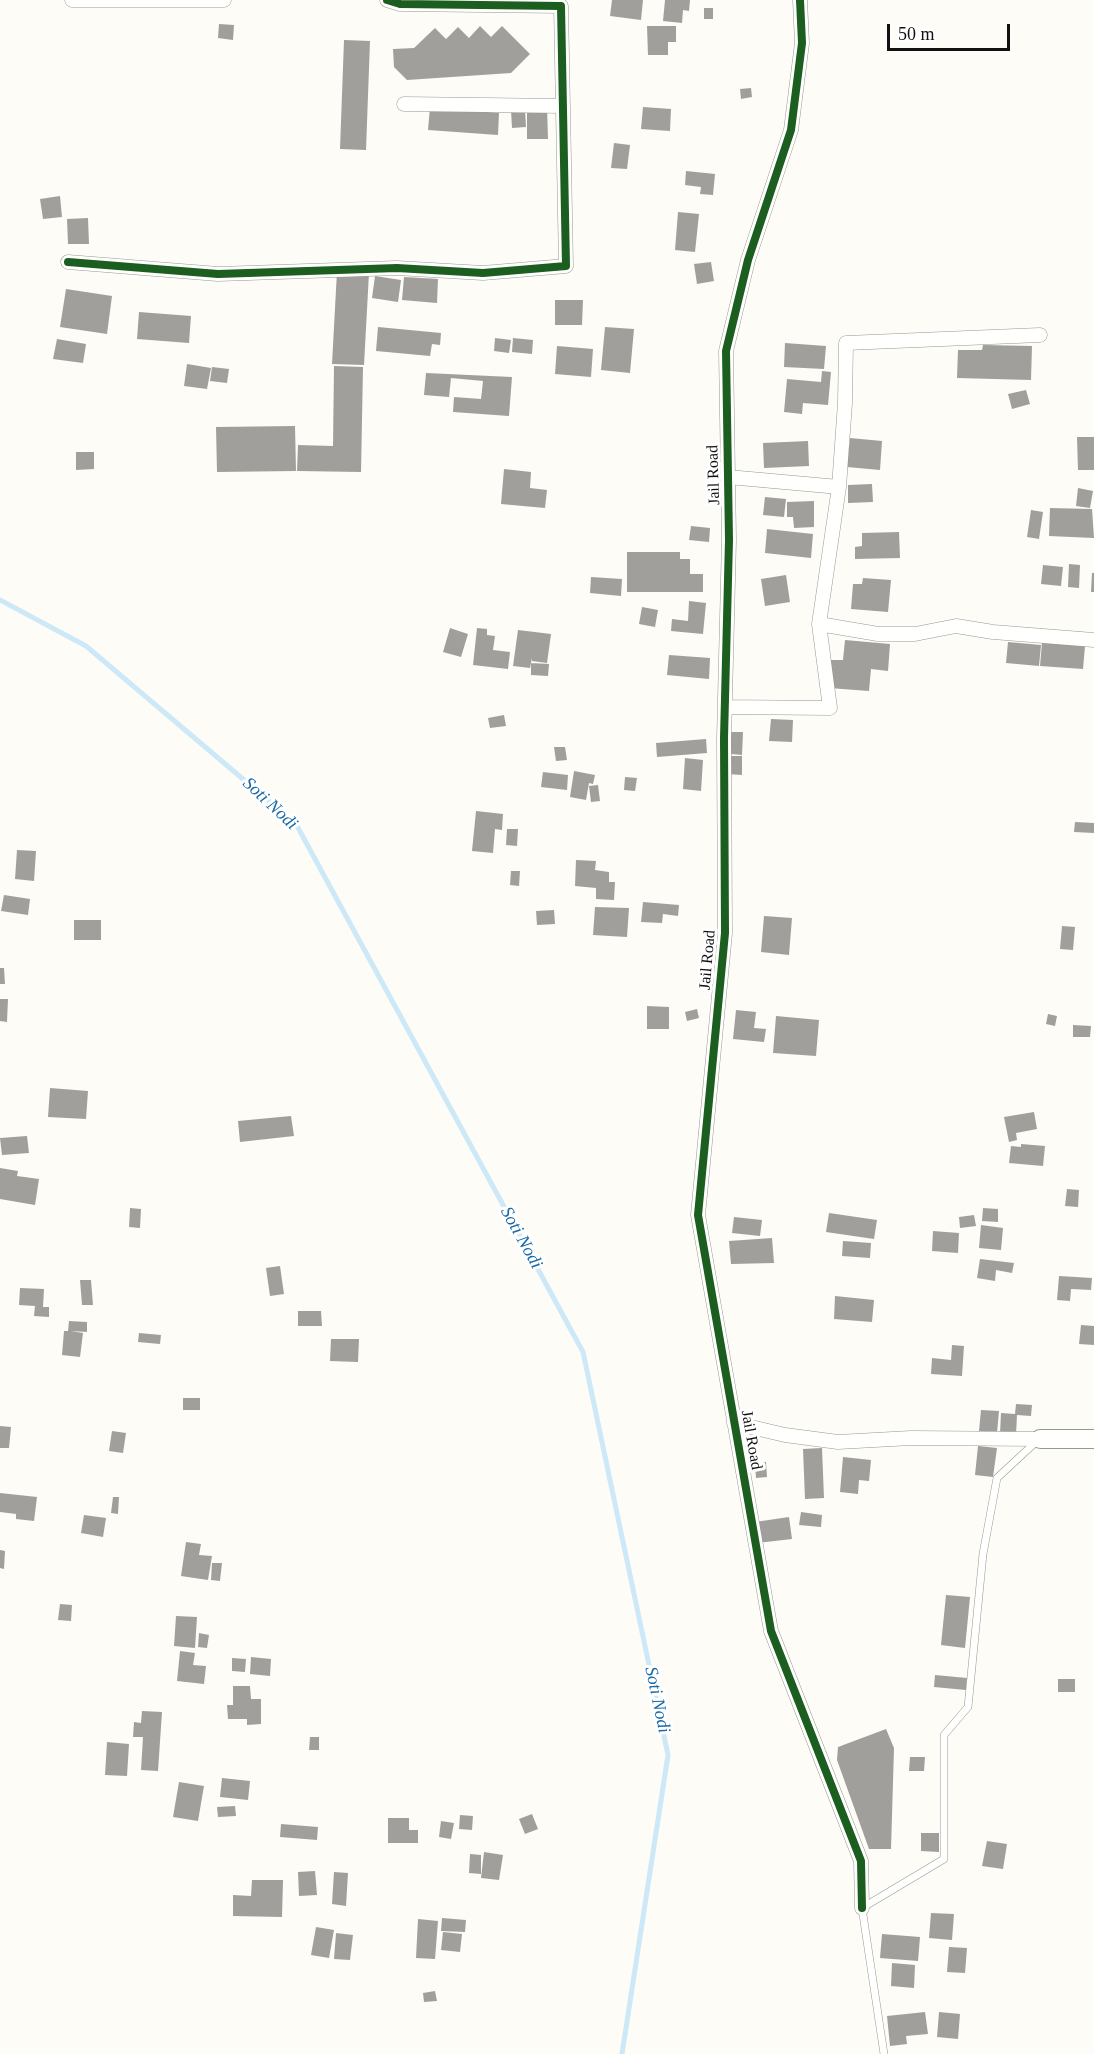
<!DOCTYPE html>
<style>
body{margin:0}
#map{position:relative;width:1094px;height:2054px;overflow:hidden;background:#fdfcf7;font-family:"Times New Roman",serif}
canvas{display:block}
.scale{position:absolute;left:887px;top:24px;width:123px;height:27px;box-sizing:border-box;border:3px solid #111;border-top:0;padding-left:8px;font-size:18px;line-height:21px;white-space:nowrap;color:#111;-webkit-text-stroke:4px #fff;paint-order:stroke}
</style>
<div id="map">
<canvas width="1094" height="2054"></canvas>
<div class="scale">50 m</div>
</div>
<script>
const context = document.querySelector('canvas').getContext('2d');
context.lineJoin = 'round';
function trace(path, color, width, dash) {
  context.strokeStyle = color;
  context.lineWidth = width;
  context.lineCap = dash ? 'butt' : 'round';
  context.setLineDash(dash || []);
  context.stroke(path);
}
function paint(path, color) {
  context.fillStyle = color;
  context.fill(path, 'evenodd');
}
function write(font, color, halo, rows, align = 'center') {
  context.font = font + ' "Times New Roman",serif';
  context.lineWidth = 6;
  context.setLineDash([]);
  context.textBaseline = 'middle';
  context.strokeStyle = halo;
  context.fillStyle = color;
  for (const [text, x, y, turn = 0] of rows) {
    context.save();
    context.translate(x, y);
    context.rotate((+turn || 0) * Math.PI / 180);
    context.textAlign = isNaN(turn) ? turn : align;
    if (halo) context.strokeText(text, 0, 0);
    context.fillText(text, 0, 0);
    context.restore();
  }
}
trace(new Path2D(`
 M0,600L86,646L296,824L583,1352L668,1755L622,2054`), '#cde8f7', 5);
paint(new Path2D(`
 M612,0H643L641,20L610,16Z
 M665,0H690L689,11L683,10L682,23L663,21Z
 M704,8H713V19H704Z
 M219,24L234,25L233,40L218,38Z
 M480,26L491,37L502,26L530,54L511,73L407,80L394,67L393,49L414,48L435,28L446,39L458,27L469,38Z
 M647,26H676V42H668V55H648Z
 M344,40L370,41L366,150L340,149Z
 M751,88L752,97L741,99L740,89Z
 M430,107L499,113L498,135L428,130Z
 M527,107H547L548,139H527Z
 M643,107L671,109L670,131L641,129Z
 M525,109L526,127L512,128L511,110Z
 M614,143L630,145L627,169L611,168Z
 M686,171L715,174L713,195L700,194L701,187L685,185Z
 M60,196L62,217L43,219L40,199Z
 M678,212L699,214L695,252L675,250Z
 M88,218L89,244H68L67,219Z
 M711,262L714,281L697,284L694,264Z
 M337,271L369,273L364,365L332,364Z
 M375,276L401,280L398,302L372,298Z
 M404,277L438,279L437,303L402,300Z
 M66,289L112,296L107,334L60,327Z
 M555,300H583L582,325H555Z
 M139,312L191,316L189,343L137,339Z
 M378,327L441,333L440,345L432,344L430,356L376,351Z
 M605,327L634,329L630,373L601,370Z
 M495,338L511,340L509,353L494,351Z
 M513,338L533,340L532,354L512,352Z
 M57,339L86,344L83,363L53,359Z
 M785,343L826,346L824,369L784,367Z
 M983,345L1032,346L1031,380L957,378L958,350H982Z
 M557,346L593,349L591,377L555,374Z
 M187,364L211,368L207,389L184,386Z
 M334,366L363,367L361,472L297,471L298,445L333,446Z
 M212,367L229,369L227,383L210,381Z
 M822,371L831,372L828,405L803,403L802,414L784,412L787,379L821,382Z
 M426,373L512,377L509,416L453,412L454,397L481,399L483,381L451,378L449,397L424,395Z
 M1026,390L1030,404L1012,409L1008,394Z
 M295,426L296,471L217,472L216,427Z
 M1077,437H1094V470H1078Z
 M850,438L882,441L880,470L847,467Z
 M808,441L809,466L764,468L763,443Z
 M76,452H94V469L76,470Z
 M504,469L531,472L530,488L547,490L545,508L501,504Z
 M872,484L873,502L848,503V485Z
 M1078,488L1093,491L1090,508L1076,506Z
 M765,497L786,499L784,517L763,515Z
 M814,501V527L794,528L793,517H787V502Z
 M1050,508L1092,509L1094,538L1049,536Z
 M1031,510L1043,512L1039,539L1027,537Z
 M691,526L710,528L709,542L689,540Z
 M767,529L813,534L811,558L765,553Z
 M899,532L900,558L855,559V547L862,546V533Z
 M627,552H680V559H690V574H703V592H627Z
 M1069,564L1080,565L1079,588L1068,587Z
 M1043,565L1063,567L1061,586L1041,584Z
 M1092,573H1094V592H1091Z
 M786,575L790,602L765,606L761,579Z
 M591,577L622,579L621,596L590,593Z
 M863,578L891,580L888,612L851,609L853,584H862Z
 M689,601L706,603L703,634L671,631L672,619L688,621Z
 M642,607L658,610L655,627L639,624Z
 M450,628L468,634L461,657L443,652Z
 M477,628L487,629V635L495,636L493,650L510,652L508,669L473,665Z
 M518,630L551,634L547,663L532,661V658L530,668L513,666Z
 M845,640L890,644L888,671L871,669L869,691L829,688L831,660H843Z
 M1008,642L1041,645L1039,666L1006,663Z
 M1042,642L1085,646L1083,669L1040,666Z
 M669,655L710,658L709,679L667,675Z
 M531,663L549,664L548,676L531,675Z
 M504,715L506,726L490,728L488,718Z
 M771,719L793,720L792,742L769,741Z
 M731,732H743L742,755L731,754Z
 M706,739L707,753L657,757L656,743Z
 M554,747H565L567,760L556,761Z
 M727,756H742V775L726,774Z
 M685,758L703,760L701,791L683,789Z
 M574,771L595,775L593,784L589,783L586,800L570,797Z
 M543,772L568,775L567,790L541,787Z
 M625,777L637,778L635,791L624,790Z
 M598,785L600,801L591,802L589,786Z
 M476,811L503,814L502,830L495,829L493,853L472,851Z
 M1075,822L1094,823V833L1074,832Z
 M507,829H518L517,846L506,845Z
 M17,850L36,851L34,881L15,879Z
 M576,860L596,861L595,870L609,872V882H615L614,900L596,899V888L575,886Z
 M511,871H520L519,886L510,885Z
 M4,895L30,899L28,915L1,911Z
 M643,902L679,905L678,916L663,914L662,923L641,922Z
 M595,907L629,908L627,937L593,935Z
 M554,910L555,924L537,925L536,911Z
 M764,916L792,918L789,955L761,952Z
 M74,920H101V940H74Z
 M1062,926L1075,927L1073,950L1060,949Z
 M0,968H4L5,984H0Z
 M0,999H8L7,1022L0,1021Z
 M647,1006L669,1007V1029H647Z
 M697,1009L699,1018L687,1021L685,1012Z
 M736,1010L756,1012L754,1028L766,1029L764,1042L733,1039Z
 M1048,1014L1057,1016L1055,1026L1046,1024Z
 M776,1016L819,1020L816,1056L773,1053Z
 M1073,1025L1091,1026L1090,1037H1073Z
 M50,1088L88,1091L86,1119L48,1117Z
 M1034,1112L1037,1129L1016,1133L1017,1140L1009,1142L1004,1117Z
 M291,1116L294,1136L240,1142L238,1121Z
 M27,1136L29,1153L2,1155L0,1138Z
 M1021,1144L1045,1146L1043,1166L1009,1163L1011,1146L1021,1147Z
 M0,1168L18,1171L17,1176L39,1179L35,1205L0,1199Z
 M1067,1189L1079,1190L1078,1207L1065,1206Z
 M130,1208L141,1209L140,1228L129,1227Z
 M983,1208L998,1209V1222L982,1221Z
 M829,1213L877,1220L874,1239L826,1232Z
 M974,1215L976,1226L960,1228L959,1217Z
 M734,1217L762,1220L760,1236L732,1233Z
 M981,1225L1003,1228L1001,1250L979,1248Z
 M933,1231L959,1233L958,1253L932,1251Z
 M772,1238L774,1263L731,1264L729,1241Z
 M843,1241L871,1243L870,1258L842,1256Z
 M980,1259L1014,1263L1012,1273L996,1270L995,1281L977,1278Z
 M280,1266L284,1294L270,1296L266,1268Z
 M1059,1276L1092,1278L1091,1290L1071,1289L1070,1301L1057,1300Z
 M80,1280H91L93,1305H82Z
 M20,1288L44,1289L43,1307H49V1317L34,1316L35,1306L19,1305Z
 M835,1296L874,1300L872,1322L834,1319Z
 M298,1311H321L322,1326H298Z
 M69,1321L87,1322V1332L71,1331L83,1333L80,1357L62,1355L64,1331H68Z
 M1081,1325L1094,1326V1345L1079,1344Z
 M139,1333L161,1335L160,1344L138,1342Z
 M331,1339H359L358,1362L330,1361Z
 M952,1345L964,1346L962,1376L931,1374L932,1358L951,1360Z
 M183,1398H200V1410H183Z
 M1016,1404L1032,1405L1031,1416L1017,1415L1016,1435L1000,1434L1001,1413L1015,1414Z
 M981,1410L999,1411L997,1433L979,1431Z
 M0,1426L11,1427L9,1448H0Z
 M112,1431L126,1433L123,1453L109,1451Z
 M978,1446L997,1448L993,1477L975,1475Z
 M822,1448L824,1498L805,1499L803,1449Z
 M843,1457L871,1460L869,1481L859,1480L858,1494L840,1492Z
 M766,1462L767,1477L756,1478L755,1463Z
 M0,1493L37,1497L34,1521L16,1519V1514L0,1512Z
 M113,1497H119L118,1514L111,1513Z
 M801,1512L822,1515L821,1527L799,1525Z
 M84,1515L106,1518L103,1537L81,1533Z
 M789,1517L792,1539L757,1543L755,1522Z
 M186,1542L201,1544L199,1555L212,1556L208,1580L181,1576Z
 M0,1550L5,1551L4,1569L0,1568Z
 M212,1563H222L220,1581L211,1580Z
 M946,1595L970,1597L965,1648L941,1645Z
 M60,1604L72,1605L71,1621L58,1620Z
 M176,1616L197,1617L195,1648L174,1646Z
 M199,1633L209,1635L207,1648L198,1647Z
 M180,1651L195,1653L193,1665L206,1666L204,1684L177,1681Z
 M251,1657L271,1659L270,1676L250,1674Z
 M232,1658L246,1659L245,1672L232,1671Z
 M935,1675L967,1678L966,1690L934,1687Z
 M1058,1679H1075V1692H1058Z
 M233,1686H250L251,1699H261V1724L247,1725V1719H228L227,1705H233Z
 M142,1711L162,1712L158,1771L141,1770L143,1737H133L134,1722L141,1723Z
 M886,1729L894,1748L891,1849H869L837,1760L838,1747Z
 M310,1737H319V1750H309Z
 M107,1742L129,1744L127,1776L105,1775Z
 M910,1757H925L924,1771H909Z
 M222,1778L250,1781L248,1800L220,1797Z
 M179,1782L204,1786L198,1821L173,1817Z
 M235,1806L236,1816L218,1817L217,1807Z
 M532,1814L538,1829L525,1834L519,1819Z
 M460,1815L473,1816L472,1830L459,1829Z
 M388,1818H409V1830H418V1843H388Z
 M441,1821L454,1823L451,1839L439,1837Z
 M281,1824L318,1827L317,1840L280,1837Z
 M921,1833H939V1852L921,1851Z
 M987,1841L1007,1844L1003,1869L982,1866Z
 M484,1852L503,1855L499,1880L481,1878Z
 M470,1854L481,1855V1874L469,1873Z
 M315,1871L317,1895L299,1896L298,1872Z
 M334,1872L348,1873L346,1906L332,1904Z
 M252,1880H283L282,1917L233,1916V1895L251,1896Z
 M931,1913L954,1914L952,1940L929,1938Z
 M442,1918L466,1920L465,1932L441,1931Z
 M418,1919L438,1921L435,1959L416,1958Z
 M316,1927L334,1930L329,1958L311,1955Z
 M443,1932L462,1934L460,1952L441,1950Z
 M336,1933L353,1935L350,1960L334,1959Z
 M882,1934L920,1937L918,1961L880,1958Z
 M949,1947L967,1948L965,1973L947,1972Z
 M892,1963L915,1965L914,1988L891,1986Z
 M435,1991L437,2001L424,2002L423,1993Z
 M925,2012L928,2034L906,2036L907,2044L890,2046L887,2016Z
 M939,2012L960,2014L958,2039L937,2037Z`), '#a19f9c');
const service = new Path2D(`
 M884,2054L862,1908L944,1859V1735L968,1707L983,1554L997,1478L1038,1440`);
const minor = new Path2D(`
 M72,0H224
 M800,0L802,43L791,130L748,260L726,351L729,540L724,738L725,933L698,1215L771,1631L861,1861L862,1908
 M404,104L563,106
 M68,262L218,274L397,268L483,273L566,266L561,6L400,4L387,0
 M728,477L839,487
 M819,624L878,634H915L956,626L993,632L1094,640
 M725,707L830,708L819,624L839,487L845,403L846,343L1040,335
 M734,1423L785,1435L838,1442L911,1438L1040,1439`);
const tertiary = new Path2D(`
 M1040,1439H1094`);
trace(service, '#979795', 8);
trace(minor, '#979795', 15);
trace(tertiary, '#979795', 20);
trace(service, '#fffffe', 7);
trace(minor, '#fffffe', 14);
trace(tertiary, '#fffffe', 18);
trace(new Path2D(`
 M800,0L802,43L791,130L748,260L726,351L729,540L724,738L725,933L698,1215L771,1631L861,1861L862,1908
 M68,262L218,274L397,268L483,273L566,266L561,6L400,4L387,0`), '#1b5e20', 8);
write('16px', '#111', '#fff', [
 ["Jail Road",714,475,-92],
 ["Jail Road",708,960,-85],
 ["Jail Road",751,1440,80]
]);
write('italic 18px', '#1768a6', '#fff', [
 ["Soti Nodi",270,804,43],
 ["Soti Nodi",521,1238,61],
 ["Soti Nodi",657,1700,78]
]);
</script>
